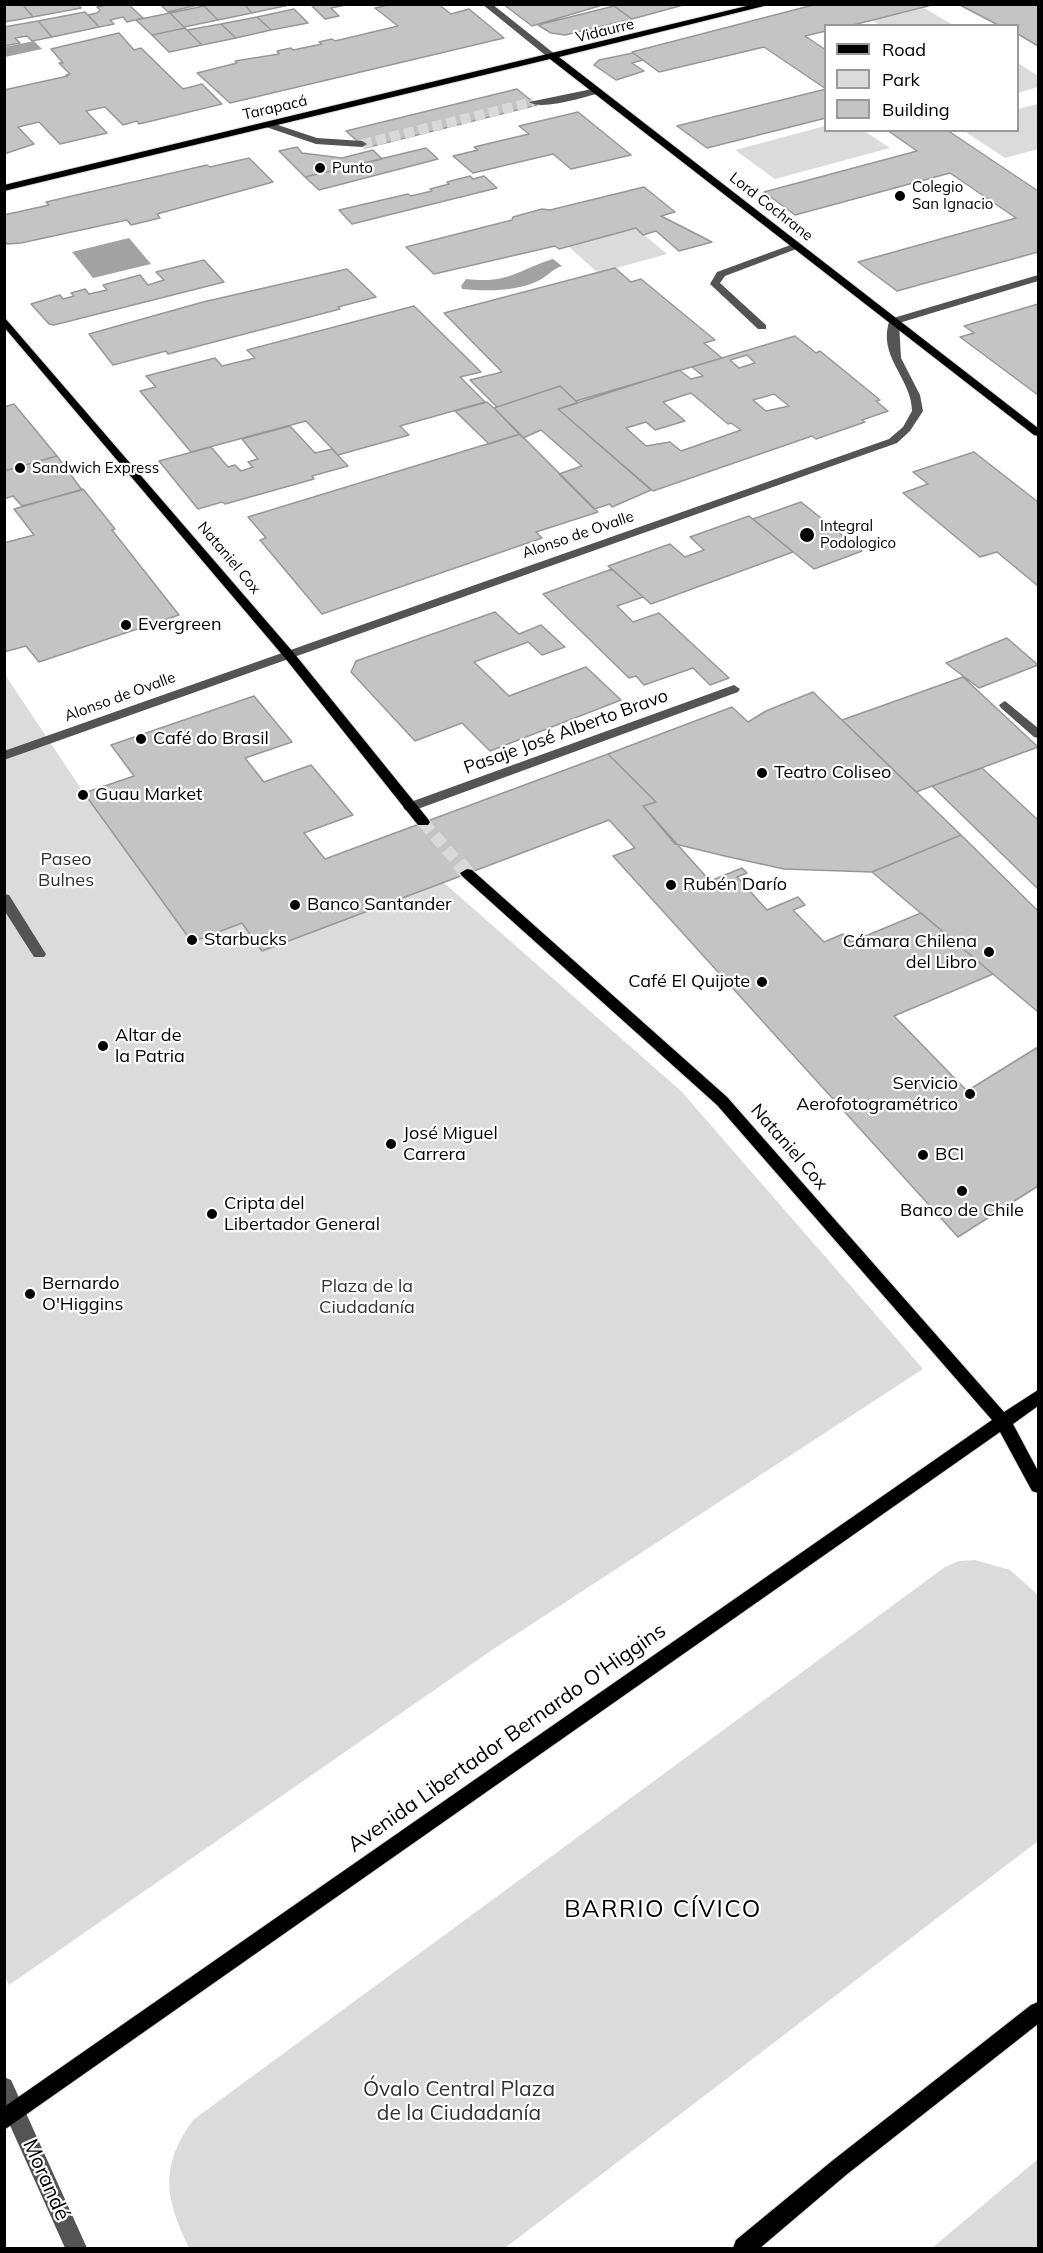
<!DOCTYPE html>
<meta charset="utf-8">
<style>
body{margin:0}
#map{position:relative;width:1043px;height:2253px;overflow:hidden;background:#fff;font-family:Mulish,sans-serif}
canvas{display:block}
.frame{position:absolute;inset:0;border:6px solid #000;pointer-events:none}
.legend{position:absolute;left:824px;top:24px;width:195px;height:108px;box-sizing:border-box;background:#fff;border:2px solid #999;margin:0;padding:8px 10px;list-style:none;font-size:18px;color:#000}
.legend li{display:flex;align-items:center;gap:12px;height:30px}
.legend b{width:30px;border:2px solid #999}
</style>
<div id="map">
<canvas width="1043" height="2253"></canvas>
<div class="frame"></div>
<ul class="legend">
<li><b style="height:8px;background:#000"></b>Road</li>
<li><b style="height:16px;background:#dbdbdb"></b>Park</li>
<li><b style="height:16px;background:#c4c4c4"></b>Building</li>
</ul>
</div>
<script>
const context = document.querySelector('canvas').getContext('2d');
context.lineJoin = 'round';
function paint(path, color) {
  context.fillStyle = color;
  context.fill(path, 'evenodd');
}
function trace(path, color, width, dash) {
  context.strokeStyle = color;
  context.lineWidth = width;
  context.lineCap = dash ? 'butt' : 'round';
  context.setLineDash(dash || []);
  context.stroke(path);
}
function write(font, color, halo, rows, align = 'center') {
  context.font = font + ' Mulish,sans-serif';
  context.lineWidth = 4.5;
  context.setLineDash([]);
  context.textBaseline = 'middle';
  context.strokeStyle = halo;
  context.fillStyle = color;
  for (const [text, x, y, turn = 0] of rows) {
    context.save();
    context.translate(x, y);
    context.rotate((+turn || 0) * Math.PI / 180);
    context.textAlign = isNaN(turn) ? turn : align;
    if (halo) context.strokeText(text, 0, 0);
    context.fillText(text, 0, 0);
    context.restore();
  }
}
paint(new Path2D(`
 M924,8L953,25H880L871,20Z
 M1018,63L1038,76V87L1018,93Z
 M1038,104V149L1005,158L964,131L1018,130V109Z
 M825,126L826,130L864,131L890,148L775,179L735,150Z
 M636,228L667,254L598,273L568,246Z
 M4,673L84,793L192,942L242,923L263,951L443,882L681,1091L923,1369L492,1650L9,1985L4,1974Z
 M975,1560L1010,1570L1038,1595V1841L505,2248H189C165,2198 159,2167 193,2120L945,1567L959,1561Z
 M1038,2159V2248H932Z`), '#dbdbdb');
paint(new Path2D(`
 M34,41L42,49L5,57V47Z
 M129,238L151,264L93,278L72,252Z
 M553,259L562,266C553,269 546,277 538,281C514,292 487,291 462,289L461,286L466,279C510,284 517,270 553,259Z`), '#a2a2a2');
const building = new Path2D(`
 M22,4L33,17L4,22V5Z
 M22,4H78L81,8L33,17Z
 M112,4H128L143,18L127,22L123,17L110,20L114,24L99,27L88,15L97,13L100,10L97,7Z
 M154,4H202L168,12L161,5Z
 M212,4H244L252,13L218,20L204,6Z
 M244,4H289V5L252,13Z
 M310,4H351L331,8L339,16L325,19Z
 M393,4H438L451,14L469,9L504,38L230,103L197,73L237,63L235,61L279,54L277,51L291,48L293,50L322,44L319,42L332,39L335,41L398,26L375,8Z
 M503,4H606L532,26Z
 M611,4H687L632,19Z
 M817,4H936L849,26H826V31L805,36L826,50V89L764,47L659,72L632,52Z
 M958,4H1038V46L1018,34V26H1000Z
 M204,6L218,20L184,27L170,13Z
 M614,6L632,19L565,35L551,33L538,25Z
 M294,9L308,23L271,30L257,17Z
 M85,12L99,27L52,37L38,21Z
 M170,13L185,28L152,35L136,20Z
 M257,17L271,30L236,38L221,24Z
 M38,21L52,37L32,41L27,36L15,38L20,43L4,46V27Z
 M221,24L236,38L202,45L187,30Z
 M185,28L202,45L169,52L152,35Z
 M119,33L134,50L141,48L183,89L202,84L222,104L139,124L137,121L123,125L105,107L86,111L107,133L60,144L39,122L18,127L34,144L4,154V90L68,76L66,75L70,74L59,63H63L51,49Z
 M633,53L643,60L632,63L644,71L616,80L594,65L599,60Z
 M517,89L537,105L365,148L346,131Z
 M826,89V118L707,148L677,126Z
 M578,112L631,155L571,169L553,154L473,173L453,156L478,150L474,147L529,134L519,126Z
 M887,130H947L1038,191V252L897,291L858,262L1016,218L950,173L795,215L764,192L917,151Z
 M297,147L302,153L342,158L373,150L382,159L305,177L279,151Z
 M426,148L438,159L319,190L305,177Z
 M249,158L273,182L157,214L160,218L131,225L127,220L21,243L7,244L4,240V215L49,205L46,202L207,165L210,167Z
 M470,176L473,179L484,176L497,188L352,224L339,210L408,194L411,196L432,191L430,189L449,184L447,182Z
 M644,187L675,212L661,216L712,242L679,251L656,231L643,235L636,228L559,249L555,246L434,274L406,247L512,220L513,217L542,209L550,210Z
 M204,260L224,282L54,325L49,324L31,304L60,295L63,299L74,296L71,293L85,289L89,294L107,290L103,285L140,275L148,285L164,280L156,272Z
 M615,268L631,282L641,279L715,340L704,343L722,358L576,401L560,386L497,407L470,380L502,372L444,313Z
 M347,269L376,297L338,307L340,309L168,354L166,351L113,365L89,334L203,302Z
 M1038,304V395L960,337L974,333L964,326Z
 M414,306L481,372L460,377L485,402L400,426L409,435L338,455L306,421L191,452L140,391L156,387L146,376L215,358L222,366L255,358L247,350Z
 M795,336L816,353L820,351L880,400L876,401L888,411L862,420L865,422L816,439L812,436L653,491L558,409L679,370L691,379L703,376L692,367ZM747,355L755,363L739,368L730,360ZM691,393L728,424L731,423L741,430L681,451L670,442L646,446L626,428L646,422L655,430L685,421L663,402ZM774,394L789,406L766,411L753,400Z
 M560,386L578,403L558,409L651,490L612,507L610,504L594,509L559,474L582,466L541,430L523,438L494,408Z
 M487,402L494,408L520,434L489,444L455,411Z
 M14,404L57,456L4,471V407Z
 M290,426L315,453L332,449L348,466L312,476L314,479L225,504L222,502L198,509L159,461L211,447L228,467L235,465L241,471L253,467L248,462L258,459L242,439Z
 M520,434L598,512L536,532L542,538L322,614L260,540L266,538L248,517Z
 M974,452L1038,502V586L997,552L980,557L903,493L928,484L913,472Z
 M57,456L82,490L22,506L13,496L4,499V471Z
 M83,489L115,529L112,530L179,615L39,662L26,646L4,652V543L34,535L14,509Z
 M801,502L862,551L814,569L753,519Z
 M749,516L793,552L651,604L608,566L670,544L685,557L704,550L690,537Z
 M612,569L643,597L617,606L633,622L659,613L729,678L710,685L693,668L644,685L636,676L629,678L543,594Z
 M495,612L519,634L541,625L565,647L542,655L528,642L474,662L509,696L586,667L621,700L490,751L462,723L415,741L351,672L356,661Z
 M1007,638L1038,665L979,688L946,663Z
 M963,677L1038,747L916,792L842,720Z
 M813,692L961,835L872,872L784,869L729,857L675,844L643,806L656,802L608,754L732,707L748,722L766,711Z
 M254,696L292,742L245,758L264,782L311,765L353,815L304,833L325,859L608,754L656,802L643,806L710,881L742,868L747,873L737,877L767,910L798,897L805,905L793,910L824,942L843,934L851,942L921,913L993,974L894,1016L967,1091L1038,1047V1186L958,1237L613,856L635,848L609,820L262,951L242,923L192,942L84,793L134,776L111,745Z
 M982,768L1038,820V889L932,786Z
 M961,835L1038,911V1012L872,872Z`);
paint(building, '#c4c4c4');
trace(building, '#989898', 1.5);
trace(new Path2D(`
 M362,144L533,102`), '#d9d9d9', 10, [10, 4.5]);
trace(new Path2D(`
 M423,822L460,865`), '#d9d9d9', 12, [12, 6]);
trace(new Path2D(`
 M459,863L467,873`), '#d9d9d9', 15, [15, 8]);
const major = new Path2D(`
 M755,4H772L559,57L1038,428V436L1034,435L550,59L4,191V185Z
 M4,317L293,652L428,819L430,822L428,825H418L285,658L4,327Z
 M467,869L472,870L727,1097L1004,1412L1038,1390V1406L1013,1424L1038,1471V1493L1032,1491L1000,1432L4,2130V2107L992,1420L717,1105L462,876L460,873Z
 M1038,2002V2024L846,2175L760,2248H733L736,2240L832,2161L1031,2005Z`);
trace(major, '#dbdbdb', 2);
paint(new Path2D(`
 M482,4H492L556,55V59H550Z
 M597,88L601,91L600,93C583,97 542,111 529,102Z
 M269,122L317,138L362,141L367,144L362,147L316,144L266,127L264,125Z
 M796,243L801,246L799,248L725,276L720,283L766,325V329H758L710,284L717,272Z
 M1038,275V281L899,323L901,358L920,395L923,411L910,431L897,443L4,760V751L889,439L903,427L912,411C912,378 876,356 890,319Z
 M734,685L740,689L738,692L415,810H405L403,807L405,804Z
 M1005,701L1038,728V738L1034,737L1001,708L999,705Z
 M4,894L9,895L44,951L46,954L44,957H34L4,910Z
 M4,2077L11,2080L87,2248H65L4,2112Z`), '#545454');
paint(major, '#000');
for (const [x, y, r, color] of [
 [320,168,6,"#000"],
 [900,196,6,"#000"],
 [20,468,6,"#000"],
 [807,535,8,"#000"],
 [126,625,6,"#000"],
 [141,739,6,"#000"],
 [762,773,6,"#000"],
 [83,795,6,"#000"],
 [671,885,6,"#000"],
 [295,905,6,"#000"],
 [192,940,6,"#000"],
 [989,952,6,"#000"],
 [762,982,6,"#000"],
 [103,1046,6,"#000"],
 [970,1094,6,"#000"],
 [391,1144,6,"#000"],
 [923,1155,6,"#000"],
 [962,1191,6,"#000"],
 [212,1214,6,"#000"],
 [30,1294,6,"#000"]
]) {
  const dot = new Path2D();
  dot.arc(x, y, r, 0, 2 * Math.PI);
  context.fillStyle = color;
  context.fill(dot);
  trace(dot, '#fff', 2);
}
write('15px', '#000', '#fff', [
 ["Vidaurre",605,31,-14],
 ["Tarapacá",275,108,-13],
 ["Lord Cochrane",771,207,38],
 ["Alonso de Ovalle",578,535,-19],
 ["Nataniel Cox",229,558,50],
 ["Alonso de Ovalle",120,697,-20]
]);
write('15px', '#000', '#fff', [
 ["Punto",332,168],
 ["Colegio",912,187],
 ["San Ignacio",912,204],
 ["Sandwich Express",32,468],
 ["Integral",820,526],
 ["Podologico",820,543]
], 'left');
write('18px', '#000', '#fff', [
 ["Evergreen",138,625],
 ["Café do Brasil",153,739],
 ["Teatro Coliseo",774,773],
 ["Guau Market",95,795],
 ["Rubén Darío",683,885],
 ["Banco Santander",307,905],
 ["Starbucks",204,940],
 ["Cámara Chilena",977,942,"right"],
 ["del Libro",977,963,"right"],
 ["Café El Quijote",750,982,"right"],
 ["Altar de",115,1036],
 ["la Patria",115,1057],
 ["Servicio",958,1084,"right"],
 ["Aerofotogramétrico",958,1105,"right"],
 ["José Miguel",403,1134],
 ["Carrera",403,1155],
 ["BCI",935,1155],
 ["Cripta del",224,1204],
 ["Libertador General",224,1225],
 ["Banco de Chile",962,1211,"center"],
 ["Bernardo",42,1284],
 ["O'Higgins",42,1305]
], 'left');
write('18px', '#000', '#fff', [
 ["Pasaje José Alberto Bravo",566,732,-20],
 ["Nataniel Cox",789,1147,49]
]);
write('18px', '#323232', '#fff', [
 ["Paseo",66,860],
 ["Bulnes",66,881],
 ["Plaza de la",367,1287],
 ["Ciudadanía",367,1308]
]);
write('21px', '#000', '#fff', [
 ["Avenida Libertador Bernardo O'Higgins",507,1738,-35],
 ["Morandé",46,2180,66]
]);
write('21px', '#323232', '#fff', [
 ["Óvalo Central Plaza",459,2090],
 ["de la Ciudadanía",459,2114]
]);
context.letterSpacing = '1.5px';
write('24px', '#000', '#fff', [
 ["BARRIO CÍVICO",663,1910]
]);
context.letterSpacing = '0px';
</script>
